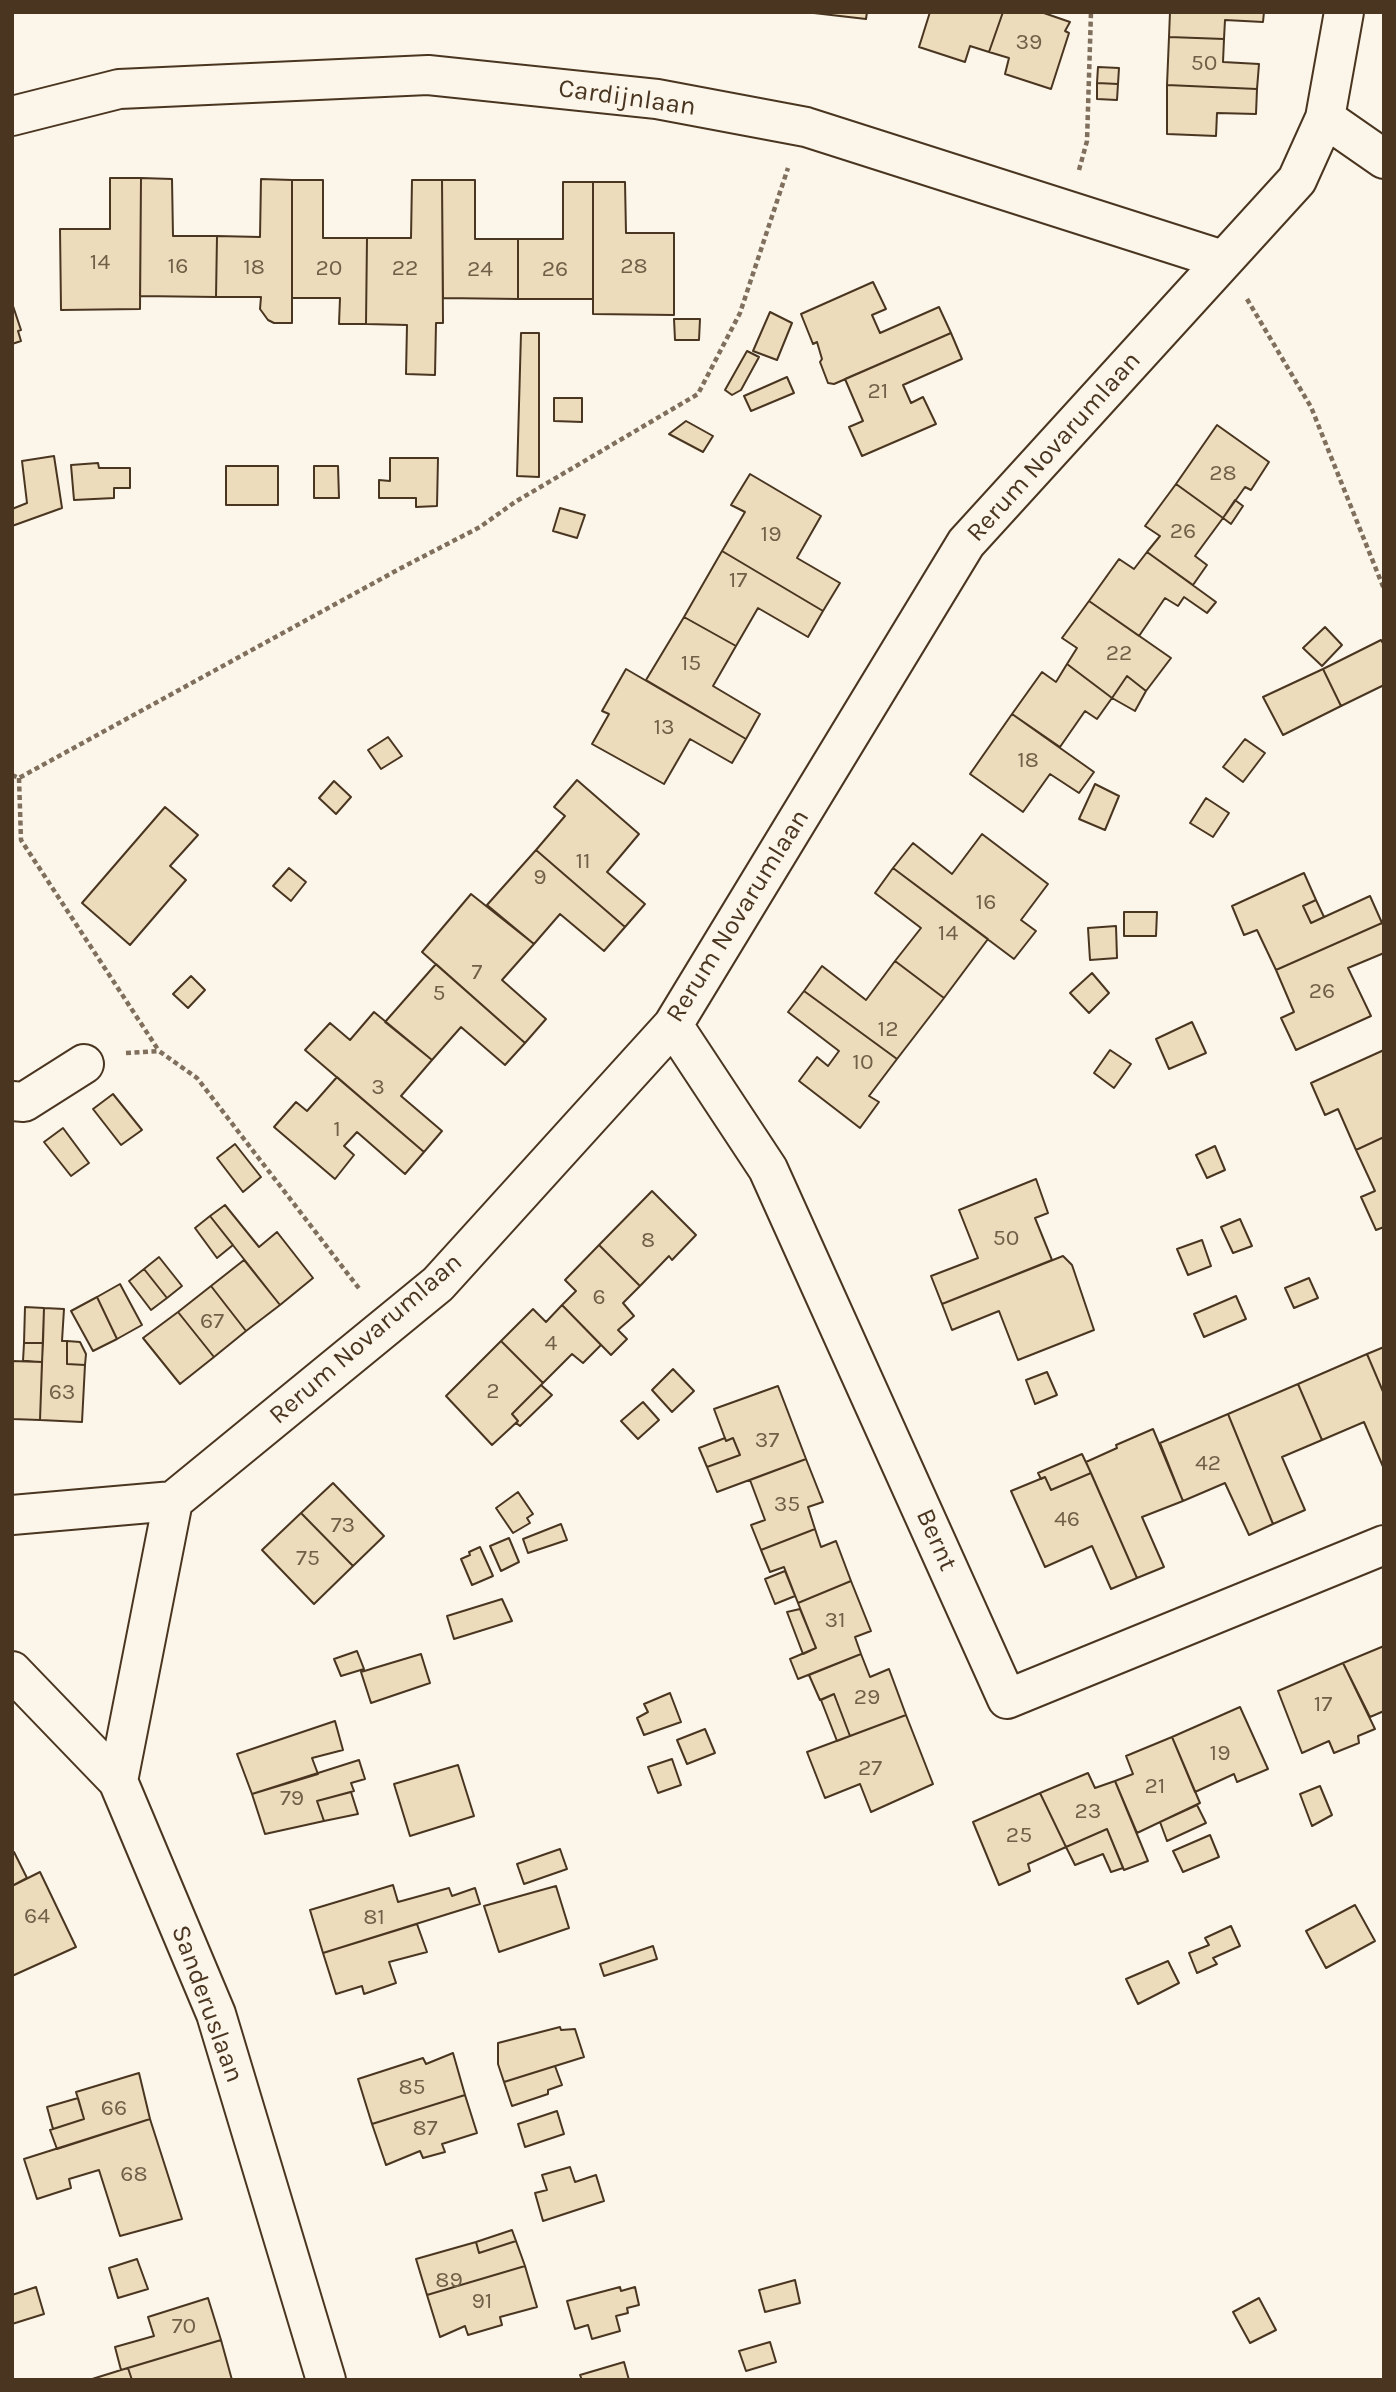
<!DOCTYPE html>
<style>
body{margin:0}
#map{position:relative;width:1396px;height:2392px;overflow:hidden;background:#fbf6e9;font-family:Karla,sans-serif}
canvas{display:block}
.frame{position:absolute;inset:0;border:14px solid #4a3520;pointer-events:none}
</style>
<div id="map">
<canvas width="1396" height="2392"></canvas>
<div class="frame"></div>
</div>
<script>
const context = document.querySelector('canvas').getContext('2d');
context.lineJoin = 'round';
function paint(path, color) {
  context.fillStyle = color;
  context.fill(path, 'evenodd');
}
function trace(path, color, width, dash) {
  context.strokeStyle = color;
  context.lineWidth = width;
  context.lineCap = dash ? 'butt' : 'round';
  context.setLineDash(dash || []);
  context.stroke(path);
}
function write(font, color, halo, rows, align = 'center') {
  context.font = font + ' Karla,sans-serif';
  context.lineWidth = 5;
  context.setLineDash([]);
  context.textBaseline = 'middle';
  context.strokeStyle = halo;
  context.fillStyle = color;
  for (const [text, x, y, turn = 0] of rows) {
    context.save();
    context.translate(x, y);
    context.rotate((+turn || 0) * Math.PI / 180);
    context.textAlign = isNaN(turn) ? turn : align;
    if (halo) context.strokeText(text, 0, 0);
    context.fillText(text, 0, 0);
    context.restore();
  }
}
const building = new Path2D(`
 M805,12H867L866,19Z
 M930,12H1003L989,52L970,46L965,62L919,47Z
 M1003,12H1041L1070,22L1065,31L1069,33L1051,89L1005,74L1009,58L989,52Z
 M1170,12H1264L1263,22L1225,20L1224,39L1169,37Z
 M1169,37L1224,39L1223,62L1259,64L1257,89L1167,85Z
 M1098,67L1119,68L1118,84L1097,83Z
 M1097,83L1118,84L1117,100L1097,99Z
 M1167,85L1257,89L1256,114L1217,113L1216,136L1167,134Z
 M110,178H141L140,309L61,310L60,229H110Z
 M141,178L172,179L173,236H217L216,297L140,296Z
 M261,179L292,180V323H274L268,320L260,309L261,297H216L217,236L260,237Z
 M292,180H323V238H367L366,324H339L340,298H292Z
 M412,180H442L443,323H436L435,375L406,374L407,325L366,324L367,238H411Z
 M442,180H475V239H518V299L443,298Z
 M563,182H593V299H518V239H563Z
 M593,182H625L626,233H674V315L593,314Z
 M873,282L886,309L872,315L880,333L939,307L951,333L834,384L828,383L820,362L822,359L817,342L813,344L801,314Z
 M12,303L21,330L18,331L21,341L12,344Z
 M770,312L792,323L777,360L753,351Z
 M674,319H700L699,340H675Z
 M521,333H539V477L517,476Z
 M951,333L962,359L903,385L911,403L923,397L936,424L862,456L849,427L863,421L845,379Z
 M747,351L759,357L741,390L732,395L725,390Z
 M787,377L794,393L751,411L744,396Z
 M554,398H582V422L554,421Z
 M686,421L713,436L703,452L669,434Z
 M1217,425L1269,462L1251,490L1245,487L1223,518L1176,484Z
 M54,456L62,508L12,526V509L27,503L22,461Z
 M390,458H438L437,506L416,507V498H379V480L390,481Z
 M98,463L99,468H130V488H114V498L74,500L71,465Z
 M226,466H278V505H226Z
 M314,466H338L339,498H314Z
 M750,474L821,516L797,558L840,583L823,611L722,551L745,512L731,505Z
 M1176,484L1223,518L1195,556L1207,565L1193,585L1147,552L1160,536L1145,526Z
 M1235,500L1243,506L1231,524L1223,518Z
 M560,508L585,515L577,538L553,531Z
 M722,551L823,611L808,637L758,608L736,646L684,617Z
 M1147,552L1216,602L1207,613L1184,597L1178,606L1165,598L1139,636L1089,601L1119,559L1134,569Z
 M1089,601L1171,658L1146,691L1127,676L1112,698L1067,664L1077,648L1062,638Z
 M684,617L736,646L713,686L760,714L746,739L646,680Z
 M1325,627L1342,645L1322,666L1303,648Z
 M1381,640L1384,645V685L1341,706L1323,669Z
 M1067,664L1112,698L1097,719L1085,711L1060,747L1012,714L1042,672L1056,682Z
 M626,669L746,739L732,763L690,739L664,784L592,744L609,714L602,711Z
 M1323,669L1341,706L1283,735L1263,697Z
 M1127,676L1146,691L1135,711L1112,698Z
 M1012,714L1094,772L1079,793L1050,774L1023,812L970,774Z
 M388,737L402,756L381,769L368,750Z
 M1245,739L1265,753L1243,782L1223,767Z
 M577,780L639,834L607,872L645,904L625,927L536,850L565,816L554,807Z
 M334,781L351,797L336,814L319,798Z
 M1095,784L1119,796L1105,830L1079,819Z
 M1206,798L1229,813L1213,837L1190,823Z
 M165,807L198,835L170,866L186,880L130,945L82,903Z
 M982,834L1048,884L1021,920L1036,931L1014,959L893,868L913,843L952,874Z
 M536,850L625,927L604,951L560,914L534,944L487,905Z
 M289,868L306,882L291,901L273,886Z
 M893,868L988,939L944,998L895,961L921,928L875,893Z
 M1304,873L1316,900L1303,906L1311,923L1370,896L1382,923L1276,970L1257,930L1244,935L1232,906Z
 M471,894L534,944L502,980L546,1019L525,1043L422,952Z
 M1316,900L1324,917L1311,923L1303,906Z
 M1124,912H1157L1156,936H1124Z
 M1382,923L1384,927V953L1348,968L1371,1016L1296,1050L1281,1018L1294,1012L1276,970Z
 M1116,926L1117,958L1090,960L1088,928Z
 M895,961L944,998L897,1059L804,991L822,966L866,1000Z
 M436,964L525,1043L505,1065L461,1027L432,1060L385,1022Z
 M1092,973L1109,993L1089,1013L1070,993Z
 M191,976L205,990L188,1008L173,994Z
 M804,991L897,1059L869,1096L879,1102L860,1128L799,1081L817,1057L828,1066L839,1051L788,1012Z
 M374,1012L432,1060L401,1096L442,1131L424,1152L305,1050L330,1023L350,1040Z
 M1192,1022L1206,1053L1169,1069L1156,1039Z
 M1110,1050L1131,1064L1114,1088L1094,1073Z
 M1384,1050V1137L1356,1150L1338,1109L1325,1115L1311,1083Z
 M337,1077L424,1152L405,1174L357,1132L344,1146L354,1155L335,1179L274,1127L296,1102L307,1111Z
 M113,1094L142,1130L121,1145L93,1109Z
 M63,1128L89,1163L71,1176L44,1142Z
 M1384,1137V1227L1376,1230L1361,1197L1375,1191L1356,1150Z
 M235,1144L261,1177L243,1192L217,1158Z
 M1215,1146L1225,1170L1207,1178L1196,1155Z
 M1036,1179L1048,1213L1035,1218L1052,1260L942,1304L931,1276L978,1258L959,1210Z
 M652,1191L696,1235L672,1260L669,1256L640,1286L599,1245Z
 M225,1205L259,1247L277,1232L313,1278L280,1305L210,1216Z
 M210,1216L233,1245L217,1258L195,1228Z
 M1240,1219L1252,1246L1233,1253L1221,1227Z
 M1202,1240L1211,1266L1188,1275L1177,1249Z
 M599,1245L640,1286L623,1303L634,1316L618,1330L627,1339L611,1355L562,1305L576,1291L565,1280Z
 M1063,1256L1072,1265L1094,1330L1018,1360L999,1311L952,1330L942,1304Z
 M159,1257L182,1286L167,1298L144,1269Z
 M244,1260L280,1305L246,1331L211,1286Z
 M144,1269L167,1298L151,1310L129,1281Z
 M1309,1278L1318,1298L1294,1308L1285,1288Z
 M120,1284L142,1325L117,1339L97,1297Z
 M211,1286L246,1331L214,1357L178,1312Z
 M1236,1296L1246,1319L1204,1337L1194,1314Z
 M97,1297L117,1339L93,1351L71,1311Z
 M562,1305L601,1345L583,1363L572,1354L543,1383L501,1341L533,1309L546,1322Z
 M25,1307L44,1308L43,1343H24Z
 M44,1308L64,1309L62,1341H67V1364L85,1365L82,1422L40,1420Z
 M178,1312L214,1357L180,1384L143,1338Z
 M67,1341L80,1342L86,1354L85,1365L67,1364Z
 M501,1341L543,1383L512,1414L518,1421L492,1445L446,1396Z
 M24,1343H43L42,1362L23,1361Z
 M1384,1347V1394L1367,1354Z
 M1367,1354L1384,1394V1469L1364,1422L1322,1440L1298,1384Z
 M12,1361L42,1362L40,1420L12,1419Z
 M673,1369L694,1391L672,1412L652,1390Z
 M1047,1372L1057,1395L1035,1404L1026,1380Z
 M1298,1384L1322,1440L1282,1457L1305,1510L1273,1524L1228,1414Z
 M541,1385L552,1395L520,1426L516,1423L518,1421L512,1414Z
 M778,1386L806,1459L717,1492L707,1467L740,1455L733,1438L726,1441L714,1409Z
 M643,1402L659,1420L638,1439L621,1421Z
 M1228,1414L1273,1524L1249,1535L1225,1483L1183,1501L1160,1443Z
 M1153,1429L1183,1501L1142,1517L1164,1567L1137,1578L1086,1462L1117,1448L1116,1445Z
 M725,1438L726,1441L733,1438L740,1455L707,1467L699,1448Z
 M1082,1454L1091,1473L1051,1490L1045,1477L1041,1479L1038,1473Z
 M806,1459L823,1502L808,1507L815,1529L761,1550L751,1525L765,1520L750,1480Z
 M1091,1473L1137,1578L1111,1589L1092,1546L1045,1567L1011,1491L1045,1477L1051,1490Z
 M333,1483L384,1536L353,1566L301,1513Z
 M518,1492L533,1514L527,1518L530,1523L513,1533L496,1508Z
 M301,1513L353,1566L314,1604L262,1550Z
 M561,1524L567,1540L528,1553L523,1539Z
 M815,1529L821,1547L836,1541L851,1581L798,1603L784,1567L770,1572L761,1550Z
 M509,1538L519,1562L501,1571L490,1546Z
 M480,1547L493,1576L472,1585L461,1559L470,1555L469,1552Z
 M785,1571L795,1596L775,1604L765,1579Z
 M851,1581L871,1631L855,1637L861,1654L798,1679L790,1659L816,1648L798,1603Z
 M502,1599L512,1621L454,1639L447,1616Z
 M800,1609L816,1648L803,1654L787,1612Z
 M1384,1646V1711L1370,1717L1343,1663Z
 M357,1651L364,1669L341,1676L334,1659Z
 M421,1654L430,1683L371,1703L361,1672Z
 M861,1654L870,1677L889,1669L906,1715L850,1736L834,1694L820,1700L809,1675Z
 M1343,1663L1375,1729L1358,1736L1359,1743L1334,1753L1329,1741L1302,1753L1278,1691Z
 M670,1693L681,1722L644,1735L637,1718L648,1712L644,1704Z
 M834,1694L850,1736L837,1741L821,1700Z
 M1240,1707L1268,1769L1237,1782L1234,1774L1195,1792L1172,1737Z
 M906,1715L933,1784L871,1812L860,1784L825,1798L807,1752Z
 M335,1721L343,1750L312,1758L318,1774L252,1794L237,1754Z
 M705,1729L715,1753L687,1764L677,1740Z
 M1172,1737L1200,1803L1137,1833L1115,1781L1133,1774L1126,1756Z
 M672,1759L681,1785L658,1793L648,1767Z
 M359,1760L365,1779L351,1783L354,1791L317,1801L324,1821L265,1834L252,1794Z
 M458,1765L474,1816L410,1836L394,1784Z
 M1088,1773L1095,1788L1115,1781L1148,1861L1124,1870L1107,1829L1066,1847L1040,1793Z
 M1320,1786L1332,1815L1312,1826L1300,1794Z
 M351,1792L358,1814L324,1821L317,1801Z
 M1040,1793L1066,1847L1028,1864L1030,1871L999,1885L973,1822Z
 M1197,1805L1206,1823L1167,1841L1160,1822Z
 M1107,1829L1123,1868L1111,1872L1103,1854L1075,1865L1066,1847Z
 M1210,1835L1219,1857L1183,1872L1173,1851Z
 M560,1849L567,1869L524,1884L517,1864Z
 M14,1852L27,1878L12,1886V1853Z
 M40,1872L76,1947L12,1976V1886Z
 M393,1885L398,1902L449,1888L452,1896L475,1888L480,1904L323,1953L310,1910Z
 M556,1886L569,1928L499,1952L484,1906Z
 M1355,1905L1375,1941L1326,1968L1306,1931Z
 M417,1924L427,1952L389,1962L396,1983L364,1994L362,1986L336,1994L323,1953Z
 M1231,1926L1240,1946L1213,1958L1217,1964L1197,1973L1189,1953L1209,1945L1205,1938Z
 M653,1946L657,1959L604,1976L600,1964Z
 M1168,1961L1179,1983L1138,2004L1126,1979Z
 M560,2027L561,2030L575,2029L584,2057L504,2082L498,2064V2043Z
 M453,2053L465,2095L372,2124L358,2079L423,2058L426,2064Z
 M555,2066L562,2085L548,2090V2094L512,2106L504,2082Z
 M139,2073L150,2119L57,2149L50,2130L84,2119L76,2092Z
 M465,2095L477,2133L442,2144L445,2152L423,2158L420,2151L386,2165L372,2124Z
 M78,2098L84,2119L53,2129L47,2107Z
 M557,2111L564,2134L525,2147L518,2124Z
 M150,2119L182,2219L120,2236L99,2170L69,2179L71,2188L37,2199L24,2159Z
 M570,2167L575,2182L596,2175L604,2201L543,2221L535,2193L547,2190L542,2175Z
 M512,2230L516,2241L479,2253L476,2242Z
 M516,2241L525,2266L427,2295L416,2259L476,2242L479,2253Z
 M137,2259L148,2289L118,2298L109,2268Z
 M525,2266L537,2307L500,2317L502,2325L468,2335L465,2326L440,2337L427,2295Z
 M795,2280L800,2303L765,2312L759,2290Z
 M36,2287L44,2314L12,2324V2295Z
 M620,2287L621,2291L635,2287L639,2305L627,2308L628,2313L616,2316L620,2331L592,2339L588,2325L575,2329L567,2301Z
 M208,2298L221,2340L121,2370L115,2347L154,2336L148,2317Z
 M1259,2298L1276,2330L1250,2343L1233,2312Z
 M221,2340L232,2380H132L128,2368Z
 M770,2342L776,2362L746,2371L739,2351Z
 M624,2362L629,2380H582L580,2375Z
 M128,2368L132,2380H89L121,2370Z`);
paint(building, '#ecdcbc');
trace(building, '#4a3520', 2);
const minor = new Path2D(`
 M12,116L119,89L428,75L657,99L806,127L1223,260
 M1325,118L1384,159
 M673,1025L768,1169L1007,1699L1384,1545
 M12,1101L24,1102L84,1064
 M12,1515L173,1501
 M12,1671L118,1781L216,2014L326,2380
 M118,1781L173,1501L438,1284L673,1025L966,543L1297,180L1325,118L1344,12`);
trace(minor, '#4a3520', 42);
trace(new Path2D(`
 M1079,170L1087,141L1091,12
 M1247,299L1311,407L1384,589
 M12,775L19,778L401,568L480,527L515,502L698,394L740,313L788,168
 M19,778L21,840L159,1051
 M126,1053L159,1051L197,1078L361,1291`), '#7f6f5c', 4.5, [5, 3.5]);
trace(minor, '#fbf6e9', 38);
write('23px', '#725f47', null, [
 ["39",1029,42],
 ["50",1204,63],
 ["14",100,262],
 ["16",178,266],
 ["28",634,266],
 ["18",254,267],
 ["20",329,268],
 ["22",405,268],
 ["24",480,269],
 ["26",555,269],
 ["21",878,391],
 ["28",1223,473],
 ["26",1183,531],
 ["19",771,534],
 ["17",738,580],
 ["22",1119,653],
 ["15",691,663],
 ["13",664,727],
 ["18",1028,760],
 ["11",583,861],
 ["9",540,877],
 ["16",986,902],
 ["14",948,933],
 ["7",477,972],
 ["26",1322,991],
 ["5",439,993],
 ["12",888,1029],
 ["10",863,1062],
 ["3",378,1087],
 ["1",337,1129],
 ["50",1006,1238],
 ["8",648,1240],
 ["6",599,1297],
 ["67",212,1321],
 ["4",551,1343],
 ["2",493,1391],
 ["63",62,1392],
 ["37",767,1440],
 ["42",1208,1463],
 ["35",787,1504],
 ["46",1067,1519],
 ["73",343,1525],
 ["75",308,1558],
 ["31",835,1620],
 ["29",867,1697],
 ["17",1323,1704],
 ["19",1220,1753],
 ["27",870,1768],
 ["21",1155,1786],
 ["79",292,1798],
 ["23",1088,1811],
 ["25",1019,1835],
 ["64",37,1916],
 ["81",374,1917],
 ["85",412,2087],
 ["66",114,2108],
 ["87",425,2128],
 ["68",134,2174],
 ["89",449,2280],
 ["91",482,2301],
 ["70",184,2326]
]);
write('26px', '#4a3520', '#fbf6e9', [
 ["Cardijnlaan",627,98,8],
 ["Rerum Novarumlaan",1054,447,-48],
 ["Rerum Novarumlaan",738,916,-58],
 ["Rerum Novarumlaan",366,1339,-41],
 ["Bernt",936,1540,66],
 ["Sanderuslaan",207,2004,70]
]);
</script>
